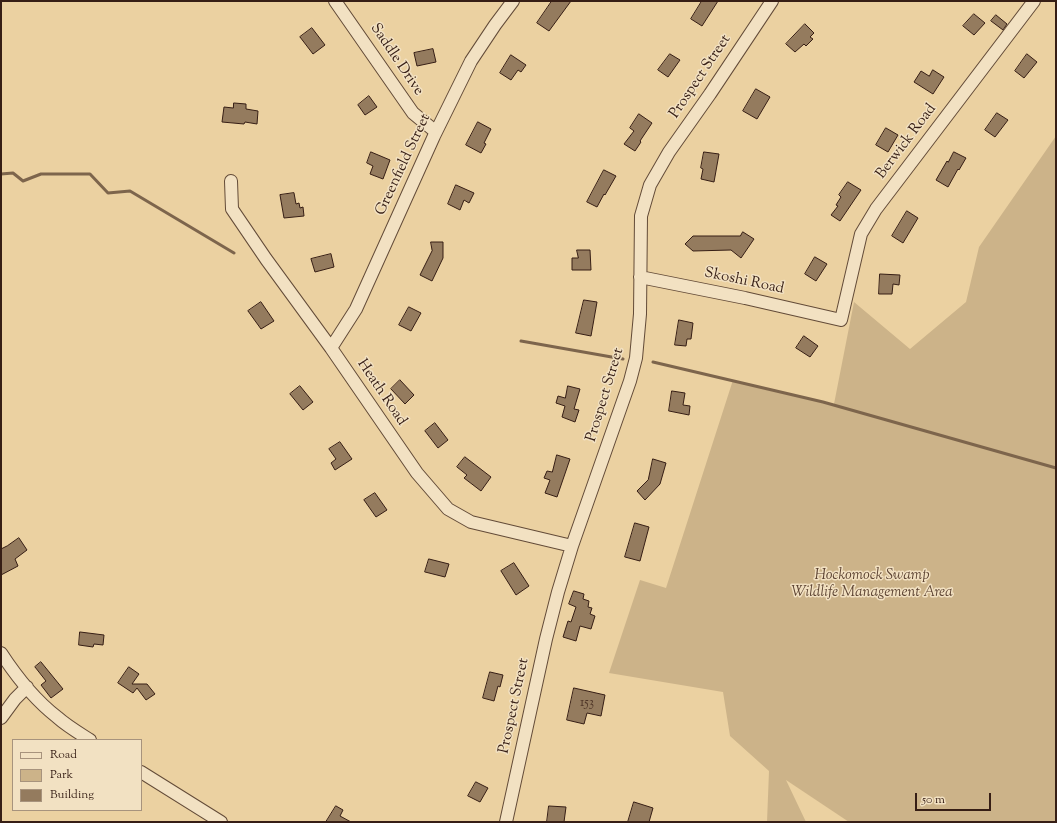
<!DOCTYPE html>
<style>
body{margin:0}
#map{position:relative;width:1057px;height:823px;overflow:hidden;background:#ebd1a1;font-family:"Sorts Mill Goudy",serif}
canvas{display:block}
.frame{position:absolute;inset:0;border:2px solid #361e15;pointer-events:none}
.legend{position:absolute;left:12px;top:739px;width:130px;height:72px;box-sizing:border-box;background:#f2e1c2;border:1px solid #a7937d;margin:0;padding:5px 7px;list-style:none;font-size:12px;color:#361e15}
.legend li{display:flex;align-items:center;gap:8px;height:20px}
.legend b{width:20px;border:1px solid #a7937d}
.scale{position:absolute;left:915px;top:793px;width:76px;height:18px;box-sizing:border-box;border:2px solid #361e15;border-top:0;padding-left:5px;font-size:12px;line-height:14px;white-space:nowrap;color:#361e15;-webkit-text-stroke:3px #f2e1c2;paint-order:stroke}
</style>
<div id="map">
<canvas width="1057" height="823"></canvas>
<div class="frame"></div>
<ul class="legend">
<li><b style="height:5px;background:#f2e1c2"></b>Road</li>
<li><b style="height:11px;background:#ccb389"></b>Park</li>
<li><b style="height:11px;background:#947b5e"></b>Building</li>
</ul>
<div class="scale">50 m</div>
</div>
<script>
const context = document.querySelector('canvas').getContext('2d');
context.lineJoin = 'round';
function paint(path, color) {
  context.fillStyle = color;
  context.fill(path, 'evenodd');
}
function trace(path, color, width, dash) {
  context.strokeStyle = color;
  context.lineWidth = width;
  context.lineCap = dash ? 'butt' : 'round';
  context.setLineDash(dash || []);
  context.stroke(path);
}
function write(font, color, halo, rows, align = 'center') {
  context.font = font + ' "Sorts Mill Goudy",serif';
  context.lineWidth = 3;
  context.setLineDash([]);
  context.textBaseline = 'middle';
  context.strokeStyle = halo;
  context.fillStyle = color;
  for (const [text, x, y, turn = 0] of rows) {
    context.save();
    context.translate(x, y);
    context.rotate((+turn || 0) * Math.PI / 180);
    context.textAlign = isNaN(turn) ? turn : align;
    if (halo) context.strokeText(text, 0, 0);
    context.fillText(text, 0, 0);
    context.restore();
  }
}
paint(new Path2D(`
 M1056,136V822H849L786,780L806,822H767L769,771L730,736L723,692L609,673L640,580L666,588L733,380L834,404L854,302L910,349L966,302L979,247Z`), '#ccb389');
trace(new Path2D(`
 M1,174L13,173L23,181L41,174H90L108,193L130,191L234,253
 M521,341L623,359
 M653,362L823,402L1056,468`), '#7d654c', 3);
const building = new Path2D(`
 M552,1H571L549,31L537,23Z
 M702,1H718L702,26L691,19Z
 M974,14L985,23L974,35L963,26Z
 M996,15L1007,24L1003,30L991,21Z
 M805,24L814,33L810,37L813,39L806,46L804,44L795,52L786,44Z
 M312,28L325,45L313,54L300,37Z
 M433,49L436,62L417,66L414,53Z
 M670,54L680,60L668,77L658,70Z
 M1027,54L1037,62L1024,78L1015,71Z
 M511,55L526,65L521,72L518,70L511,80L500,73Z
 M933,70L944,77L933,94L914,82L921,71L929,76Z
 M756,89L770,97L757,119L743,111Z
 M369,96L377,107L365,115L358,105Z
 M234,103L246,104V109L258,111L257,124L245,122L244,124L222,122L224,107L233,108Z
 M997,113L1008,120L995,137L985,130Z
 M639,114L652,123L640,141L641,142L635,151L624,144L634,131L630,128Z
 M478,122L491,129L484,143L486,144L481,153L466,145Z
 M886,128L898,135L888,152L876,145Z
 M371,152L390,160L383,179L370,174L373,166L367,163Z
 M704,152L719,154L714,182L701,179L703,169L701,168Z
 M954,152L966,158L959,170L958,169L948,187L936,180L947,161L948,162Z
 M604,170L616,176L605,195L604,194L597,207L587,202Z
 M848,182L861,190L840,221L831,215L838,206L836,205L841,197L839,195Z
 M456,185L474,193L469,203L464,200L460,210L448,204Z
 M294,193L296,204L299,203L300,208L303,207L304,216L284,218L280,195Z
 M907,211L918,218L903,243L892,236Z
 M743,232L754,239L741,258L731,250L693,251L685,244L693,236H740Z
 M431,242H443V258L432,281L420,275L432,251Z
 M577,250H590L591,270H572V258H578Z
 M331,254L334,267L315,272L311,259Z
 M815,257L827,264L816,281L805,274Z
 M880,274L900,275L899,285L893,284L892,294H879Z
 M584,300L597,302L591,336L576,333Z
 M261,302L274,321L261,329L248,311Z
 M409,307L421,313L411,331L399,325Z
 M679,320L693,323L691,339H687L686,346L675,345Z
 M804,336L818,346L810,357L796,348Z
 M400,380L414,395L405,404L391,389Z
 M300,386L313,402L303,410L290,394Z
 M568,386L580,389L574,409L579,410L575,422L562,417L565,406L556,403L558,396L565,398Z
 M672,391L685,393L683,405L690,406L689,415L669,411Z
 M435,423L448,440L438,448L425,431Z
 M340,442L352,459L335,470L331,463L336,459L329,449Z
 M557,455L570,459L557,497L545,493L550,480L544,478L547,471L552,472Z
 M465,457L491,477L481,491L464,478L467,475L457,467Z
 M653,459L666,463L660,484L645,500L637,491L648,480Z
 M375,493L387,510L376,517L364,500Z
 M635,523L649,527L640,561L625,557Z
 M19,538L27,550L15,559L18,566L1,575V549L7,546Z
 M429,559L449,564L445,577L425,572Z
 M514,563L529,586L516,595L501,571Z
 M574,591L584,594L583,599L589,601L588,607L592,608L590,614L595,616L591,629L580,626L576,641L563,637L568,621L571,622L576,607L569,604Z
 M80,632L104,635L103,645L94,644L93,647L79,645Z
 M41,662L63,689L51,698L41,685L46,681L35,667Z
 M129,667L139,674L132,684H147L155,694L146,700L137,688L133,693L118,683Z
 M490,672L503,675L500,687L498,686L494,701L483,698Z
 M574,688L605,695L601,716L587,713L584,724L567,720Z
 M476,782L488,788L480,802L468,796Z
 M634,802L653,808L649,822H628Z
 M336,806L343,810L340,816L351,822H326Z
 M549,806L566,807L564,822H547Z`);
paint(building, '#947b5e');
trace(building, '#361e15', 1);
const minor = new Path2D(`
 M335,1L413,113L436,132
 M231,181L232,209L266,259L331,348L417,473L448,509L471,522L572,546
 M640,277L745,298L841,320L861,234L876,209L1034,1
 M331,348L356,309L434,136L471,61L495,25L513,1
 M1,653C16,676 35,700 57,717C67,726 79,733 90,740
 M1,718L15,699L27,687
 M141,772L221,822
 M506,822L546,639L558,592L572,546L630,381L636,358L640,314L641,216L650,185L669,152L710,94L772,1`);
trace(minor, '#634b38', 14);
trace(minor, '#f2e1c2', 12);
write('13px', '#4e3527', null, [
 ["153",587,704]
]);
write('15px', '#361e15', '#f2e1c2', [
 ["Saddle Drive",396,60,56],
 ["Prospect Street",701,77,-56],
 ["Berwick Road",907,142,-53],
 ["Greenfield Street",404,165,-65],
 ["Skoshi Road",744,282,12],
 ["Heath Road",381,393,56],
 ["Prospect Street",606,395,-73],
 ["Prospect Street",515,706,-78]
]);
write('italic 15px', '#5c4332', '#f2e1c2', [
 ["Hockomock Swamp",872,576],
 ["Wildlife Management Area",872,593]
]);
</script>
